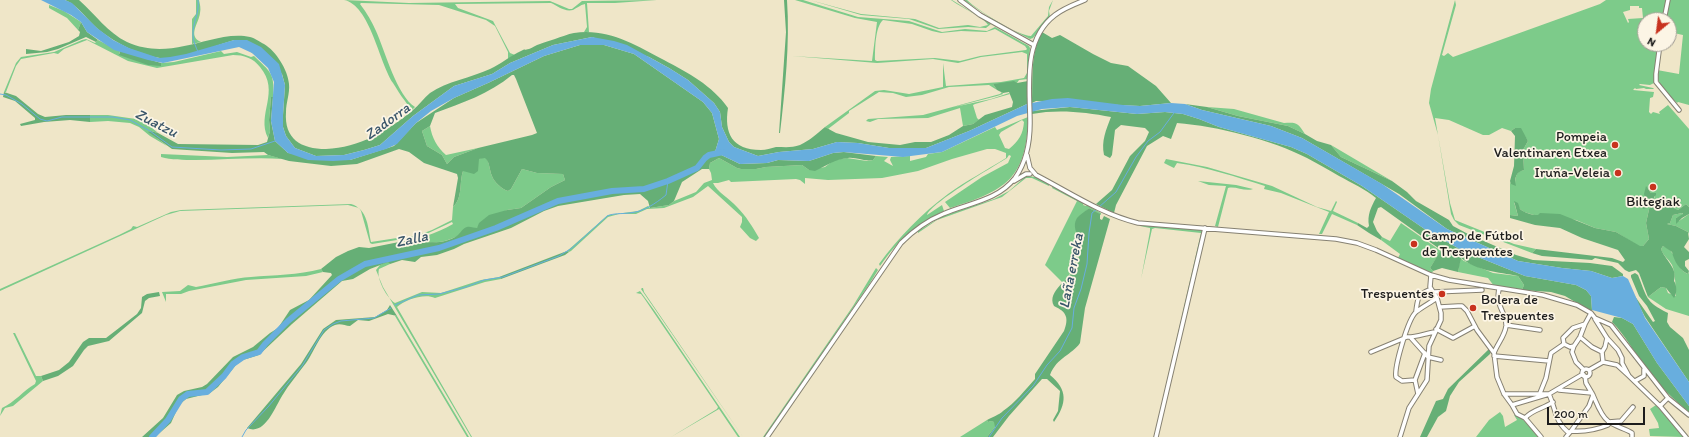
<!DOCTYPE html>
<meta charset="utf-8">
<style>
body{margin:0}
#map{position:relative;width:1689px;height:437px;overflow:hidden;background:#efe6c8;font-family:Itim,sans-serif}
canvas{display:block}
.north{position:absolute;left:1637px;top:12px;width:40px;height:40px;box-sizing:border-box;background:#fcf5e5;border:1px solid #a29e95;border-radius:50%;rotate:209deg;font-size:11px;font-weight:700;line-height:16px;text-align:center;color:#1c1c1c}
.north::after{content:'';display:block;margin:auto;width:14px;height:18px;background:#c8321e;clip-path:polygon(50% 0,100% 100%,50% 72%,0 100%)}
.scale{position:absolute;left:1547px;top:407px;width:98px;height:18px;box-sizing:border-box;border:2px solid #1c1c1c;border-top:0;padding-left:5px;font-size:12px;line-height:14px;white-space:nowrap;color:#1c1c1c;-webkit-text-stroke:3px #fcf5e5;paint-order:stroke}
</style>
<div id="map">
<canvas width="1689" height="437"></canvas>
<div class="north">N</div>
<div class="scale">200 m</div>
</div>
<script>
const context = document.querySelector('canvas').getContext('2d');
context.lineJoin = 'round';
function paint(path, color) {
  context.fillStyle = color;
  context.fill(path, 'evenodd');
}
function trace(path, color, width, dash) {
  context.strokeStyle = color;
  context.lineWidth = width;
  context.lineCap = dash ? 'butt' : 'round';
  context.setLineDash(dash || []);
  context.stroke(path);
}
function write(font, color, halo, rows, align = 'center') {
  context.font = font + ' Itim,sans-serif';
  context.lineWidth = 3.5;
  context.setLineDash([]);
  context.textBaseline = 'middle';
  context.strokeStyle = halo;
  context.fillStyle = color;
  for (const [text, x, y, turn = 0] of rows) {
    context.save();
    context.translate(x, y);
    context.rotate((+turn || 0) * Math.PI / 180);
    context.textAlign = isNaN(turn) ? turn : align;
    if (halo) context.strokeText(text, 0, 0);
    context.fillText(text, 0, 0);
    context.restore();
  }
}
paint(new Path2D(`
 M196,0H199C200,4 201,9 200,13C199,23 187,36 201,42L192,44V19L196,14Z
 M344,0L409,3L550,1L569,9H572L582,1L657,0L615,3H587L589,32H584L587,27L585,4C580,5 577,8 573,10C564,12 558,6 551,3L455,4L458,8L493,21L510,53L515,55L508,59V52L495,26L486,20L439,5L361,3L360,4C367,13 372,22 376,31C385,51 397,96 415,107L412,110C411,106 407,105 405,101C400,95 397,89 393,83C379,62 370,5 344,0Z
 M795,0H803L858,17L909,21L942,32L965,29L987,31L995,27L1029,46L1030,48L1028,79L1019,80L1017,83L993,84L997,90L989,85L949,87L922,95L906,97L893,93L879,92L849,111V113L828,129L825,127L875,91L884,90L909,94L943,87V63L946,86L1001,82L1024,78L1027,73V54L1022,52L981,57L958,63L933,59L877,63L792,56L872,61L877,22L855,18ZM883,20L912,24L932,31L941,33L961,31L986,32L995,29L1025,46L1027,49L1026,50L980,56L960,61L935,58L877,61L875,60C875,50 875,27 883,20Z
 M810,0L861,14L915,19L939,28L968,25L980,27L988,25C984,17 960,7 951,0H952L991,24L986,28L968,27L938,29L909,19L861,15Z
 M964,0H967C977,10 1018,36 1031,36L1048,16L1049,7L1053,0L1049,11L1050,17L1033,38L1030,39L997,22Z
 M1455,0L1456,5L1442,55L1444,56L1448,53L1453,57L1600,4L1606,0H1667L1663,20H1645V44H1659L1654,83L1650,85L1640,84L1639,85L1653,88L1654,89H1646L1644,88L1636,89L1635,88L1633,90L1654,92L1653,97L1650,98L1649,112L1651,114L1653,112L1660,114L1659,112L1668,105L1689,129V207L1686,204L1678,210L1674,208L1675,205L1681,200L1658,210H1656L1654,201L1655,193H1651L1648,188L1646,200L1645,202H1638L1639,204L1650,205L1646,223L1649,239L1643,246L1640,247L1616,232L1595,228L1576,220L1534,215L1524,212L1520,209L1514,202L1518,216L1510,215V181L1511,184L1515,183C1516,175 1516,172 1524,170L1523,150L1528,141L1522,132L1515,128L1511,131L1502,128L1489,135H1483L1449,120L1435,118L1450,203L1455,220L1514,244L1536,249L1532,253L1459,225L1454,220L1451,214L1438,135L1429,103L1431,89ZM1630,6H1639V8H1642L1643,18L1628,19L1629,22L1628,23L1623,12L1630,10Z
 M1670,0H1689V105L1678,102L1677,103C1667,92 1656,86 1657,70L1679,74L1683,35L1669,32V20H1666Z
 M49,5L64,11L81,22L78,30L67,18L49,8Z
 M86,39L95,43L98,40L120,51L119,54L161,65V63L174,62L221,51L224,54L237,52L251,57L254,56C270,72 275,72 273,97H271L269,120L270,131L268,138C256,114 281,92 260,67C253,58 244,55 233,55L157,68L128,61L87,40L64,49L58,54L54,53L21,59L16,66L6,92H4L16,63L21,57L54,52L82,40Z
 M1002,92L1003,94L997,96L954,107L991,99L1009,93L1010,94L975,104L973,105L977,118L979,120L973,124L963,126L960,108L928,118L878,119L870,122L866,121L868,119L923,115L1000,94Z
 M1207,107L1234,109L1284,123C1297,122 1298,123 1305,134L1288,126L1238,116Z
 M90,115H108L143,120L158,133L151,131L149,132L167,146L150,136L139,127L130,123L108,121L90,122Z
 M1028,117C1027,179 1005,191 950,208L945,202L982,177L1008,163L1011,156L1009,155L1007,158C993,167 932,202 927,215L942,205L944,211C914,226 900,238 880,266L879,264C898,238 922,213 948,194C966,181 987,170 1006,158V153L995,149H987L952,159L918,171L882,178L828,180L805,178V184L800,180L796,179L731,182L729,180L718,183H713C717,192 729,198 737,207C746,216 752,226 759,238L756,241L750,238L740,227L742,222V217L708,186L693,197L664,208L647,209L636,214H619L608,217L571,251L569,252L567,251L608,215L638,211L648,206L650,208L669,205L674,201L696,192L704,183L712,180L711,173L709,169L710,163L719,158L737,168L741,169H756L766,167L802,165L809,170L825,167L834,160L847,158L867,161L873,160L876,156L888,157L884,161L893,166L890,160L891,157L910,156V161L926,157L928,154L942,152L995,127L997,130ZM1022,120L1024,122C1023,134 1019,141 1009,149L1005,148L999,135L1001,132Z
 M430,126C432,138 437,147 446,155L478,148L454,157L447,164L442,155L427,146L422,131Z
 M1331,145L1392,181L1341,157Z
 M161,154L227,157L268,155L283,159C254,157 224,160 195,160C184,160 171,160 161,157Z
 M485,157C490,162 489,169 492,176C493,181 503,190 508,191L511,189L522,169L537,173L563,174L565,180L551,187L521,208L507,210L477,228H473C451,239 443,246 417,241L407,247H402L399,242C418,239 436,234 453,224L452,222L422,236L372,244L370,243L361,211L359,208L348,205L180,211L166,215L0,291V289L119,235L131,229L133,226L137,227L171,212L181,210L351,204C368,209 368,228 371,242L397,238L416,236L432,230L452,220L453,207C463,198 459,183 463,171H478V159Z
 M1166,159L1207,167L1272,186L1317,207L1331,211L1336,201L1337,202L1333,211L1358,223L1357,225L1332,214L1322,234H1319L1329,212L1281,193L1264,189L1265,186C1236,177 1207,167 1177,163L1174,168L1164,163Z
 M1026,176L1036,177L1049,184V186L1032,178H1026L1002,197L937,220L918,233V231L943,216L994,199L1009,191Z
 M1198,181L1236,185L1253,189C1245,192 1236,186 1228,188L1218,227L1215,226L1226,186L1209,185Z
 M1053,186L1084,203L1083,205L1086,206L1087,205L1101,213V215L1089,208L1085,212L1075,234C1085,252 1075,269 1063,283L1045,265L1077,201L1052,188Z
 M1682,213L1683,215L1676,218L1679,221L1689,214V234L1688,232L1676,226L1667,224L1670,223L1673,215Z
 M1401,223L1441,251L1430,268L1433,271L1432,273L1398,258L1400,254L1381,240L1382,237L1390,241Z
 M1140,225L1201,230L1203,231L1154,437L1201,233L1155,228L1152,229L1141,279L1150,231V228L1140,226Z
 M1663,246C1677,250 1675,269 1688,274L1689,272V316L1666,309L1648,297L1661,287L1666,288L1668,293L1676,296C1676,289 1675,271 1672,265C1669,259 1663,256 1661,249Z
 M1460,258L1464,261L1493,273L1518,276L1524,285L1522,290L1494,286L1488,278L1458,272Z
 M389,261L390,264L379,269C376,279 387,298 395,303L422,292L441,293L481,280L499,277L501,279L485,282L435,298C424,293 405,300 397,307L472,437H471L383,287L376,270L380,265Z
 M876,268L878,270L870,283L765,437H763L853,306Z
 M321,269L323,272L306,276L246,280L189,291L181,294H166V302L162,292L180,291L188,285L196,287C213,284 234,278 251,277C274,275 298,275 321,269Z
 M642,288H643L644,292L743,437L641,289Z
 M640,291L654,310L740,437H738L719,409L671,437L717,409L718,407L644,298L641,294L636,293Z
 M395,316H397L469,437H467Z
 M13,333H15L36,376H41L43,381L13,406L5,408L0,416L2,408C15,402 23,391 35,384L36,381Z
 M1656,405L1684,437L1650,436L1649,429L1659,428L1658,423L1650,409Z
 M1500,412L1503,416L1505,427L1517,420L1514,415C1524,417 1531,429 1538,437H1476L1489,420Z
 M987,420L988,422L991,421L995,422V427L987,437H960Z`), '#7dcb8a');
paint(new Path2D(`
 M65,0H79C95,14 108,33 127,42C156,55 181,47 210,40C222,37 237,34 250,37C255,38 260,42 264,44C276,51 288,70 289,84C290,93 286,103 286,112C284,139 301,149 326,149C359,148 389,130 413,110C419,105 424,98 430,93C447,81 471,78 490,69C501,64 510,56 521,51C527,48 522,51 529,49C532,48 536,45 540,44C544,42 550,41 555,39C561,37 568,34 574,33C608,28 635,45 664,60C688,73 712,85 728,108C724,133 732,150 761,150C766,150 771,148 776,147C785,147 792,148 800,145C809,141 818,133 825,127L836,133L868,142L900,145L915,142H931L949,135L963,126L973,124L985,115L1012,107L1013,102L1009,92L1003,93L997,90L993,84L1014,81L1017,83L1028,81L1027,104L969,131L926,148H889L858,143L837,142L813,149L779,152L758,156L734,147L729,142L722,127L720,112L714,103L688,80L669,68L649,57L592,37L553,45L510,63L492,74L454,86L413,116L380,145L364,150L344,155L316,156L295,148L286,136L283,127V115L285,85L282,74L234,40C214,46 179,60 160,58C138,55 116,43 99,30C87,20 79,6 65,0Z
 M784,0H787C790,44 785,89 780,133H779L786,32Z
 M81,22L87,32L98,40L96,42L86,37L58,49L47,52L26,54V49L41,51L69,42L79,36L80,32L78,30Z
 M1042,32L1052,38L1060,35L1093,54L1111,63L1128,66L1156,86L1171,103L1140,106L1036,101L1032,103C1033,78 1030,54 1042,32Z
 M580,45H604L634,54L703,102L712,113L719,139L715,152L740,164L767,163L778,160L809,161L833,153L844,152L876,156L873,160C864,162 857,157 848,158C835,159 826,166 815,171L809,170L802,165L766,167L756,169H741L737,168L719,158L710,163L709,169H702L682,182L674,201L669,205L650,208L648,201L640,194L624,195L558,206L544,211L511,228L464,244L454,249L437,255L421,257L415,262L402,260L390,264L388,262L370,269L353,279L342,281L292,324L259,355L243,360L236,365L218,387L210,393L186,399L179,405L171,423L155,437H142L163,418L177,395L184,391L202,387L207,384L233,357L253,347L270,333L278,328L290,310L309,300L332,275L331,273L323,272L321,269L336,257L348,251L359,247L369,248L399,242L402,247H407L417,241C431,243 446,244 458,235C461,232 463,228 467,227C470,226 474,228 477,228L479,223L489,215L507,210L521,208L551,187L565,180L563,174L537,173L522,169L511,189L508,191C503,190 493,181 492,176C489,169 490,162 485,158L479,159L478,171L474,174L463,171C459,183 463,198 453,207L458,178L457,174L424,163L409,152L399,149L357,164L331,166L289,161L268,155L264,152L232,153L172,149L148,132L151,131L158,133L178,144L258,145L267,142L270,131L269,120L271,97H273L271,121L275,141L288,153L350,160L394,146L416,123L454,98L488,83L544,56ZM512,75H514L516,79L537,133L532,135L478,148L454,157L447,164L442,155L427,146L422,131L430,126L435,113C462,103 489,94 512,75Z
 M120,51L161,63V66L148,65L119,55Z
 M4,92L16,96L38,114L45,117L66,115H90V122L70,120L44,122L21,126L20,124L35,120V118L15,101L3,97Z
 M1185,104L1207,107L1238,116L1288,126L1305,134L1317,141L1331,145L1341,157L1392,181L1407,192L1416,201L1449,220L1453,226L1470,235L1516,255L1533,260L1590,263L1612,266L1623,274V276L1612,278L1591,271L1562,268L1518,261L1447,229L1399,194L1302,138L1271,126L1202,110Z
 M1070,107L1137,114L1165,112L1183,114L1199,119L1219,127L1291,147L1307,154L1362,186L1426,230L1463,251L1525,276L1576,285L1586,290L1591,296L1592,310H1589L1565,296L1551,292L1522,290L1524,285L1518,276C1498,272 1477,271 1461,258L1458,272L1442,268L1433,271L1430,268L1441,250L1381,207L1378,208L1373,222L1377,231L1382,237L1381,240L1369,233L1357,225L1358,223L1367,228L1369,226C1367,215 1371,207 1376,198C1365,189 1352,183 1339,176C1329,170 1318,164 1307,158C1272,140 1217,126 1177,123L1171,139L1163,136L1147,146L1116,205L1114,213L1096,204L1112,190L1130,156L1145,141L1149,132L1145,128L1121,125L1115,130L1112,155L1110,158L1104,155C1101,141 1106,130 1111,117C1086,112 1057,109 1032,114V111Z
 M1515,128H1521L1528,141L1523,150L1524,170C1516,172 1514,178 1516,186L1511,184L1510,181L1514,166L1515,136L1511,131Z
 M1646,186L1651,193H1656V195L1654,197L1656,210H1658L1669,202L1679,197L1682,200L1675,205L1674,208L1678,210L1686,204L1689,207V214L1682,218L1676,224V218L1683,214L1682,213L1673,215L1670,223L1667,224L1676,226L1688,232L1689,239L1684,247L1689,252V259L1685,261V266L1689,271L1688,274C1680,271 1674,261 1672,252L1663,246L1661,249C1665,260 1678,268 1674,281C1677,285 1677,294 1674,298L1666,288L1661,287L1648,297L1639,273L1636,270L1629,272L1625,270L1618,263L1595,258L1592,260L1542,256L1532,253L1536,249L1612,258L1623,262L1625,260L1618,250L1582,238L1560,228L1535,225L1510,218V215L1518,216L1514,201L1518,203L1520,209C1525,213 1532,215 1538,215L1540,213L1560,214L1595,228L1616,232L1640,246H1643L1649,239L1646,223L1650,205L1647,204V208L1643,209L1641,204H1639L1638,201L1645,202L1646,200L1644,194Z
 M1089,208L1100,214V219L1102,220L1104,216L1110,219L1085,308L1080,343C1072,355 1057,357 1050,375C1068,390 1067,403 1054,422L1053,420L1058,411L1060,391L1047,379H1042L1009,416L993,437H987L995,427L994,422L991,421L988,422L987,420C992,417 999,415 1003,411C1015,403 1025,390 1035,379V374L1064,331C1069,318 1067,312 1054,306C1046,291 1071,279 1076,266C1079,259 1080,249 1079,241C1077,233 1072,226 1077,218C1080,214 1086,211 1089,208Z
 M567,251L569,252L565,255L501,279L499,277Z
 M1635,273L1638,275C1647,297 1645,302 1668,313L1667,322L1670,327L1683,338L1689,350V382L1645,317L1632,292L1653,322L1655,321L1647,306L1639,296L1631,277V275Z
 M159,292L160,296L149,298L145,301L142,313L109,341L88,346L84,350L73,366L58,376L43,381L41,376L59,370L69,362L83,342L89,338H106L119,328L137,314L141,308L142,297L147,294Z
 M390,305L397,316L388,314L369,321L358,320L350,326C345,326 341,323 335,325C320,331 315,351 306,363C298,374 289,384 282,396C275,407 265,436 247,428L301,364L323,329L336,320L375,317L387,310Z
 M1614,317L1622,318L1633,324L1657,363L1689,406V412C1673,399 1657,384 1645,367C1634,352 1625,335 1612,322Z
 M1489,349L1491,351L1490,354L1459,382L1450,396L1446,411L1438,417L1427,437H1420L1436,401L1443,399L1448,389Z`), '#66af76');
paint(new Path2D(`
 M41,0H65L72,3L97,28L113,40L129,48L159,58L170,57L186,54L234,40H247L261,47L279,64L285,85L283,115V127L286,136L295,148L316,156L344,155L364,150L380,145L413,116L454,86L492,74L510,63L553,45L592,37L614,41L627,45L669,68L688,80L714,103L720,112L722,127L729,142L734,147L758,156L779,152L813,149L837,142L858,143L889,148H926L969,131L1027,104L1052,99L1068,98L1123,105L1140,106L1171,103L1185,104L1202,110L1271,126L1302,138L1382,184L1447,229L1518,261L1562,268L1591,271L1612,278L1623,276L1628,279L1645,318L1689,382V406L1657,363L1633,324L1622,318L1592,310L1591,296L1586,290L1576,285L1525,276L1463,251L1426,230L1362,186L1307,154L1291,147L1219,127L1199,119L1183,114L1165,112L1137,114L1070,107L1042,109L1017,116L942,152L903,157L843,152L833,153L809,161L778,160L767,163L740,164L715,152L719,139L712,113L703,102L634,54L604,45H580L544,56L488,83L454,98L431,111L416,123L397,144L386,149L350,160L333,161L308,160L288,153L275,141L271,121L274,82L268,68L252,53L239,47L163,63L148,60L114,50L87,32L81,22L71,15Z`), '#68aede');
trace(new Path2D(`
 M198,52C196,47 193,41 193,36C192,23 200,13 198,0
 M0,94L6,95L22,104L40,119L47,121L62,117H113L130,120L150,131L172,147L221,150L251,149L275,141
 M1099,207L1116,192L1136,157L1148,141L1160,132L1174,113
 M395,305L418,295L439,294L466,287L484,280L503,277L559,256L572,248L607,216C614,213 621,214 629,213C643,212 655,204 666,195L668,181
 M242,437L246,430L268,407L302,366L324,330L333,324L341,321L374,318L391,308
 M989,437L1002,418L1033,386L1047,365L1060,351L1072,328L1074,308L1081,289L1087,264L1089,233L1092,213L1097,209`), '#68aede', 1);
trace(new Path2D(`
 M152,437L168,420L181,399L188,394L207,392L224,376L233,364L243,357L259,352L265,344L288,321L339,279L365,264L439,248L496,228L558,201L612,191L644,189L668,181L697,168L705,158L709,155L723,152`), '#68aede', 6);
const minor = new Path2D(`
 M960,0L980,15L1034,45
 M1664,20L1668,0
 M1660,44L1656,74V82L1679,110
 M1027,155L1030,168L1036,175C1069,192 1101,214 1138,223L1336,239L1357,243L1376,250L1431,275L1449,280L1543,295L1577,305L1591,313L1595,318L1611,325L1668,398L1689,415
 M1014,181L1026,174H1030
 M1434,292L1482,290
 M1440,307L1458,306H1462L1467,311L1477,330L1494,353L1497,377L1504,394L1512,405L1549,394L1583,374
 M1416,311C1418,297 1417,295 1431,289
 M1595,319L1607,338L1618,350L1622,358V363L1629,376L1617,365L1603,362
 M1506,325L1540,330
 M1436,329L1453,338L1475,326
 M1580,337L1592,347L1602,352
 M1411,338L1428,357L1441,360
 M1574,346L1570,347L1564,344L1563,338L1573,328L1585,324L1591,313
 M1371,352L1407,337C1413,338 1427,333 1435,332
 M1494,353C1497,344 1505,336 1506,326C1507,313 1495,307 1499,289
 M1494,356L1549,361
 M1603,362L1602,352L1605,347L1607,338
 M1582 373a4 4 0 1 1 8 0a4 4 0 1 1-8 0Z
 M1584,370L1576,362L1572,352L1574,346L1580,337L1585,324
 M1589,370L1603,362
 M1629,376L1660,406L1686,437
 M1415,380L1402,381L1396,377C1394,367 1408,319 1416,312C1422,307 1430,303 1437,298
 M1635,381L1644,376V369
 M1559,390L1592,393
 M1540,393L1546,378L1551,353L1564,344
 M1418,394L1415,380L1425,353
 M1504,394H1549C1556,410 1555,422 1569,433
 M1593,395C1597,404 1601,416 1608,421C1615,427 1625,428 1632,433V437
 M1512,405L1517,414L1525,418L1541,437
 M1660,406L1668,398
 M1525,418C1533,409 1543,409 1553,402
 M1571,431L1589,406L1593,395L1586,383L1585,376
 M767,437L901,243C913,231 926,221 943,214C968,203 997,201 1015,178C1027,161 1030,143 1030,123C1030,87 1022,40 1055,15C1064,8 1075,4 1085,0
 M1156,437L1205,228
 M1400,437L1409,408L1427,380L1429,346L1441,320V313L1437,298L1430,287L1431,275
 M1566,437L1571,431C1584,432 1596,430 1608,425L1609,422L1621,421L1633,407`);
trace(minor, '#868172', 5.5);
trace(minor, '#fff', 3.5);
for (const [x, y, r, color] of [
 [1615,145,4,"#c8321e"],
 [1618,173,4,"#c8321e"],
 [1653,187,4,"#c8321e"],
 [1414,244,4,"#c8321e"],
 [1442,294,4,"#c8321e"],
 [1473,308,4,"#c8321e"]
]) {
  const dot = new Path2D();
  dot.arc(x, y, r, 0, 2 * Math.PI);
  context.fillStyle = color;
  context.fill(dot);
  trace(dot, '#fcf5e5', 1.5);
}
write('14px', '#1c1c1c', '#fcf5e5', [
 ["Pompeia",1607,137],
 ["Valentinaren Etxea",1607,153],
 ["Iruña-Veleia",1610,173],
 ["Biltegiak",1653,202,"center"],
 ["Campo de Fútbol",1422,236,"left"],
 ["de Trespuentes",1422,252,"left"],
 ["Trespuentes",1434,294],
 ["Bolera de",1481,300,"left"],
 ["Trespuentes",1481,316,"left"]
], 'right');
write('italic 15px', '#3a566a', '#fcf5e5', [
 ["Zadorra",388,122,-36],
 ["Zuatzu",156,124,27],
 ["Zalla",412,240,-12],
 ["Laña erreka",1072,271,-79]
]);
</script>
